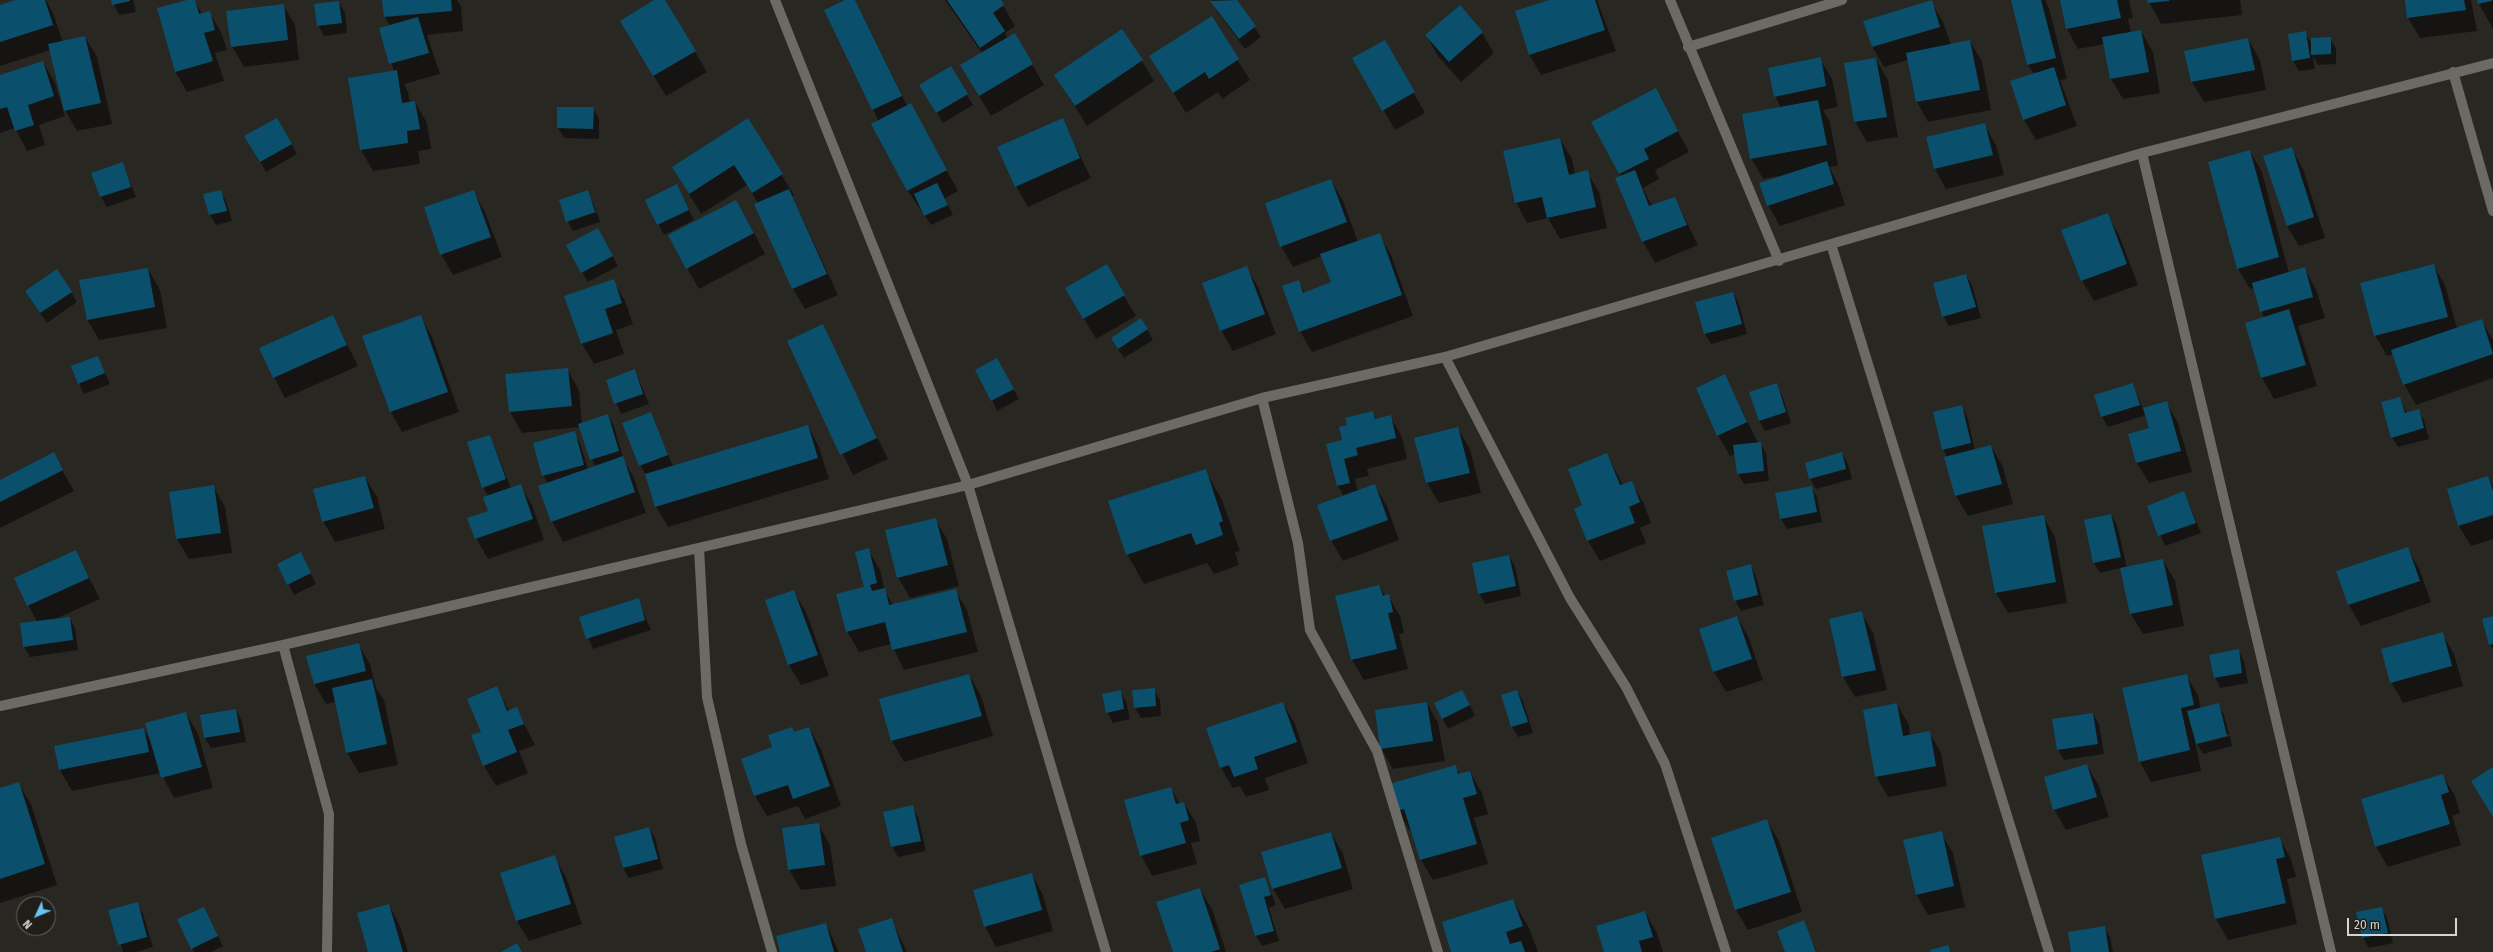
<!DOCTYPE html>
<style>
body{margin:0}
#map{position:relative;width:2493px;height:952px;overflow:hidden;background:#292722;font-family:"Fira Sans",sans-serif}
canvas{display:block}
.north{position:absolute;left:16px;top:896px;width:40px;height:40px;box-sizing:border-box;background:#1f1e19;border:1px solid #686763;border-radius:50%;rotate:226deg;font-size:11px;font-weight:700;line-height:16px;text-align:center;color:#d5d4d1}
.north::after{content:'';display:block;margin:auto;width:14px;height:18px;background:#68c4f0;clip-path:polygon(50% 0,100% 100%,50% 72%,0 100%)}
.scale{position:absolute;left:2347px;top:918px;width:110px;height:18px;box-sizing:border-box;border:2px solid #d5d4d1;border-top:0;padding-left:5px;font-size:12px;line-height:14px;white-space:nowrap;color:#d5d4d1;-webkit-text-stroke:3px #1f1e19;paint-order:stroke}
</style>
<div id="map">
<canvas width="2493" height="952"></canvas>
<div class="north">N</div>
<div class="scale">20 m</div>
</div>
<script>
const context = document.querySelector('canvas').getContext('2d');
context.lineJoin = 'round';
function paint(path, color) {
  context.fillStyle = color;
  context.fill(path, 'evenodd');
}
function trace(path, color, width, dash) {
  context.strokeStyle = color;
  context.lineWidth = width;
  context.lineCap = dash ? 'butt' : 'round';
  context.setLineDash(dash || []);
  context.stroke(path);
}
paint(new Path2D(`
 M19,0H46L53,13L63,42L85,37L97,57L112,124L77,131L65,110L51,50L0,66V6Z
 M112,0H133L136,12L119,15Z
 M191,0H194L202,14L209,12L221,32L227,50L215,53L224,81L187,92L175,71Z
 M383,0H457L461,6L463,31L427,35L440,74L404,84L408,92L410,103L415,102L427,123L431,149L418,151L420,164L373,171L361,150L350,78L394,71L380,29L390,26L385,17Z
 M656,0H664L707,72L666,96L633,42Z
 M847,0H855L907,106L922,125L958,191L945,198L953,215L931,225L908,191L873,109Z
 M945,0H1000L1015,26L1005,33L1008,38L1015,35L1044,85L991,116L973,86L982,53Z
 M1213,0H1235L1261,37L1245,49L1217,11L1212,1Z
 M1552,0H1597L1616,51L1541,75L1529,54Z
 M2012,0H2045L2049,8L2067,79L2060,80L2077,126L2036,140L2024,120L2011,82L2034,74L2028,65Z
 M2061,0H2129L2133,18L2128,19L2131,33L2141,31L2153,52L2160,93L2123,99L2111,79L2105,44L2078,49L2067,29Z
 M2148,0H2240L2242,15L2161,24Z
 M2406,0H2471L2477,31L2420,38L2408,18Z
 M2478,0H2493V29L2479,4Z
 M339,2L345,13L347,33L324,36L318,25Z
 M1931,2L1943,22L1951,45L1970,41L1982,62L1991,110L1928,122L1917,102L1908,60L1884,67L1872,46Z
 M283,5L295,25L299,60L244,67L232,46Z
 M1459,6L1482,33L1494,53L1461,82L1438,56L1426,35Z
 M1211,18L1250,80L1222,99L1218,92L1186,113L1151,57Z
 M2305,33L2312,44L2330,38L2336,49V64L2318,65L2313,56L2315,69L2299,71L2293,61Z
 M2248,39L2260,60L2266,90L2204,102L2192,82Z
 M1385,42L1425,113L1395,130L1354,59Z
 M1820,59L1832,79L1838,107L1823,110L1830,122L1838,166L1829,167L1838,183L1845,205L1780,226L1768,205L1779,176L1763,179L1751,158L1781,108L1775,96Z
 M1876,59L1888,80L1898,137L1867,142L1855,122Z
 M1142,61L1154,81L1087,126L1055,75Z
 M43,62L55,83L65,116L39,125L45,145L27,151L15,128L0,133V76Z
 M950,67L973,105L943,123L921,86Z
 M1655,89L1689,152L1655,170L1659,179L1643,188L1652,206L1675,198L1698,245L1655,263L1643,242L1617,179L1621,177L1592,122Z
 M558,108H593L599,119V139L564,138L558,128Z
 M277,119L297,154L266,172L246,136Z
 M1062,119L1091,178L1028,207L1016,186Z
 M747,120L794,195L792,196L838,295L805,309L793,289L755,205L758,203L747,185L701,214L673,168Z
 M1984,124L1996,145L2004,175L1946,189L1935,169Z
 M1560,139L1572,159L1575,174L1587,172L1599,192L1607,228L1560,239L1548,218L1527,223L1516,202Z
 M2291,148L2303,169L2325,238L2299,246L2287,226Z
 M2250,151L2262,172L2289,273L2304,268L2316,289L2325,318L2298,326L2317,386L2274,399L2262,378L2246,323L2264,318L2254,288L2250,289L2238,269Z
 M122,163L136,197L107,207L101,197Z
 M1331,180L1343,201L1358,242L1379,235L1391,255L1413,316L1312,352L1300,331L1298,281L1305,293L1332,283L1322,256L1293,267L1281,246Z
 M677,186L694,220L664,235L646,200Z
 M220,191L226,201L232,221L216,225L210,215L204,195Z
 M473,191L485,212L502,257L453,275L441,254Z
 M587,191L596,210L568,222L560,200Z
 M597,212L600,222L573,231L568,222Z
 M2107,215L2119,235L2138,285L2094,301L2082,281Z
 M748,221L765,254L699,289L687,268Z
 M603,239L618,266L588,282L582,272Z
 M1106,265L1136,316L1096,339L1066,289Z
 M2433,265L2445,285L2457,328L2481,320L2493,340V378L2416,405L2404,384L2394,354L2387,356L2375,335Z
 M1246,267L1258,287L1276,334L1233,351L1221,330Z
 M148,269L160,290L167,328L99,340L87,319Z
 M1966,275L1972,285L1981,318L1949,326L1943,316Z
 M613,281L625,301L633,324L616,330L624,354L594,364L582,344L566,297Z
 M71,292L77,302L47,323L32,302Z
 M1733,293L1739,304L1747,334L1711,344L1705,334Z
 M333,316L358,366L285,398L274,377Z
 M420,316L432,337L459,412L402,432L391,412Z
 M822,326L888,459L853,475L788,342Z
 M1147,329L1153,340L1124,358L1118,349Z
 M98,357L110,384L84,394L79,384Z
 M997,360L1019,399L997,411L992,400Z
 M567,369L579,390L582,424L608,415L614,426L624,461L634,478L646,513L563,542L552,521L548,483L543,476L535,444L574,433L580,443L588,469L595,467L580,427L522,433L510,412L506,375Z
 M635,370L649,404L621,414L607,380Z
 M1725,376L1758,443H1760L1766,453L1769,481L1744,484L1738,474L1735,454L1730,456L1718,435Z
 M2133,384L2143,409L2166,402L2178,423L2192,472L2149,483L2137,463L2129,434L2150,429L2146,415L2108,427L2102,417Z
 M1776,385L1782,395L1791,423L1765,431L1759,421Z
 M2400,399L2407,413L2418,410L2424,420L2429,439L2398,447L2392,437Z
 M1961,406L1967,416L1975,450L1991,446L2003,467L2013,504L1968,516L1956,496L1947,457L1943,449Z
 M1372,412L1377,419L1390,416L1402,437L1407,459L1367,469L1369,476L1355,479L1358,492L1375,486L1387,506L1399,540L1343,561L1331,540L1344,497L1338,486L1328,444L1344,441L1348,426Z
 M650,413L673,466L808,426L819,447L829,479L668,527L656,506L646,475L640,465Z
 M1458,429L1470,449L1481,493L1439,503L1427,483Z
 M490,436L511,488L520,485L532,505L544,540L488,559L476,538L489,511L488,496L483,487Z
 M1842,453L1848,464L1852,479L1816,489L1810,478Z
 M53,454L74,491L0,528V481Z
 M1607,455L1623,485L1631,482L1643,502L1651,523L1640,528L1646,543L1600,561L1588,541L1576,509L1583,506Z
 M1205,470L1222,500L1240,551L1235,552L1239,565L1214,574L1207,563L1144,584L1127,554Z
 M365,477L377,497L385,529L335,542L323,521Z
 M2488,477L2493,487V539L2471,546L2459,526Z
 M213,486L225,507L232,553L189,559L177,539Z
 M1811,487L1817,497L1822,522L1787,529L1781,519Z
 M2184,492L2201,533L2165,546L2148,506Z
 M2111,515L2117,525L2127,568L2163,560L2175,581L2184,626L2143,634L2131,614L2121,568L2100,573L2094,563L2085,521Z
 M2043,516L2055,537L2067,603L2008,613L1996,593Z
 M935,519L947,539L959,586L910,598L898,577Z
 M2407,548L2419,568L2431,602L2361,626L2349,605L2337,572Z
 M868,549L880,570L885,591L893,605L955,590L967,610L978,652L904,670L891,644L859,652L847,631L865,588Z
 M76,552L100,599L55,619L70,618L75,628L78,650L30,657L24,646L37,622L15,579Z
 M1509,556L1515,566L1521,596L1485,604L1479,593Z
 M278,564H306L316,584L294,595Z
 M1751,566L1756,576L1764,605L1741,611L1735,600Z
 M1379,586L1385,596L1388,595L1400,616L1404,633L1399,634L1408,669L1364,680L1352,660L1336,597Z
 M794,592L806,612L829,676L801,685L789,665L766,601Z
 M638,599L651,630L593,649L580,618Z
 M1861,612L1873,633L1887,690L1855,697L1843,677Z
 M1737,617L1749,638L1763,680L1726,692L1714,672Z
 M2493,617V650L2490,645Z
 M2442,633L2454,654L2463,686L2403,703L2391,682Z
 M358,644L370,664L376,688L384,700L398,765L359,773L347,753L336,702L326,704L314,683Z
 M2238,650L2244,661L2248,683L2220,688L2215,677Z
 M969,675L981,696L993,736L904,762L892,741L880,700Z
 M2186,675L2198,695L2201,709L2218,704L2224,715L2229,734L2198,742V744L2230,736L2232,746L2203,754L2195,741L2201,771L2151,782L2140,762Z
 M496,688L510,712L516,708L535,745L519,751L528,773L496,786L484,766L482,733Z
 M1154,689L1160,700L1161,716L1141,718L1135,708Z
 M1120,691L1126,701L1130,719L1113,723L1107,712Z
 M1517,691L1523,701L1533,733L1518,737L1512,727Z
 M1468,701L1475,716L1448,729L1435,704Z
 M1283,703L1295,724L1308,763L1265,778L1269,790L1246,797L1240,786L1233,788L1221,768Z
 M1427,703L1438,723L1445,761L1393,769L1381,748Z
 M1897,704L1909,725L1910,736L1929,732L1941,753L1947,786L1888,797L1876,776Z
 M236,710L242,721L246,742L211,748L205,738Z
 M186,713L198,734L213,788L174,798L161,773L72,791L60,770L55,747L144,729L151,742Z
 M2093,714L2099,724L2104,754L2064,760L2058,750L2053,720Z
 M809,728L821,749L841,806L805,819L798,806L767,816L755,796L773,748Z
 M2087,765L2099,786L2109,817L2066,830L2054,809Z
 M1455,767L1460,775L1470,772L1482,793L1488,814L1474,818L1488,864L1433,880L1421,860L1412,831H1410L1398,811Z
 M2443,776L2455,796L2460,813L2452,816L2461,845L2388,867L2376,847Z
 M19,784L31,804L57,885L0,903V789Z
 M1171,789L1180,804L1184,803L1196,823L1200,841L1191,843L1197,864L1152,876L1141,855Z
 M912,807L918,817L926,851L898,857L892,847L884,812Z
 M1767,821L1779,841L1802,912L1748,930L1736,910Z
 M818,824L830,845L836,886L801,890L789,870Z
 M649,828L655,838L663,869L629,878L623,868L615,837Z
 M1331,833L1343,854L1353,889L1285,909L1273,889Z
 M1941,833L1953,853L1965,907L1928,915L1916,894Z
 M2279,838L2291,859L2296,877L2287,879L2297,924L2228,940L2216,919L2202,856Z
 M554,857L566,877L582,924L529,941L517,921Z
 M1032,875L1043,895L1053,931L996,947L985,927Z
 M1265,879L1276,905L1269,908L1279,941L1262,946L1256,936L1240,886Z
 M1200,889L1212,909L1226,952H1174Z
 M1513,900L1530,930L1538,952H1452Z
 M137,903L143,914L153,947L136,952H123L109,910Z
 M389,905L400,926L408,952H369Z
 M2381,908L2387,918L2393,943L2369,948L2363,938L2358,913Z
 M1645,912L1657,933L1663,952H1605Z
 M209,918L223,946L211,952H194L192,948Z
 M891,919L907,952H867Z
 M1803,922L1817,952H1786Z
 M826,924L839,952H781Z
 M2104,927L2110,937L2113,952H2072Z`), '#0007');
paint(new Path2D(`
 M15,0H45L53,25L0,42V5Z
 M111,0H130V1L112,5Z
 M187,0H195L199,14L210,11L215,30L204,33L213,61L175,72L157,8Z
 M382,0H451L452,11L384,17Z
 M654,0H665L696,51L653,76L620,21Z
 M845,0H855L902,96L872,110L824,10Z
 M947,0H1001L1004,5L993,13L1005,31L980,48Z
 M1237,0L1256,26L1239,39L1210,1Z
 M1549,0H1595L1605,30L1529,55L1515,11Z
 M1932,0L1940,27L1872,47L1863,21Z
 M2011,0H2041L2056,58L2027,65Z
 M2060,0H2117L2121,18L2066,29Z
 M2147,0H2169V1L2148,3Z
 M2405,0H2464L2466,10L2407,18Z
 M2477,0H2492V1L2478,4Z
 M339,1L342,23L317,26L314,4Z
 M284,4L288,40L231,47L226,11Z
 M1460,5L1483,32L1449,62L1425,35Z
 M1212,16L1239,59L1209,79L1205,72L1173,93L1149,56Z
 M418,17L429,53L389,64L379,28Z
 M1122,29L1143,60L1075,106L1054,75Z
 M2141,30L2149,72L2110,79L2102,37Z
 M2306,31L2310,58L2292,61L2288,34Z
 M1015,33L1033,64L979,96L960,65Z
 M85,36L101,103L64,111L48,44Z
 M2331,37V54L2311,55V38Z
 M2248,38L2255,70L2191,82L2184,51Z
 M1385,40L1415,92L1382,111L1352,58Z
 M1970,40L1980,90L1916,102L1906,53Z
 M1821,57L1826,86L1774,97L1768,68Z
 M1876,58L1887,117L1854,122L1844,63Z
 M43,61L54,96L28,105L34,125L15,131L7,107L0,109V75Z
 M951,66L968,94L936,113L919,85Z
 M2054,67L2066,105L2023,120L2010,81Z
 M397,70L402,103L415,101L420,129L407,131L408,143L360,150L348,78Z
 M1656,88L1678,131L1644,149L1649,159L1619,174L1591,122Z
 M1818,100L1827,145L1750,159L1742,114Z
 M911,103L947,170L907,191L871,124Z
 M557,107H594L593,129L557,128Z
 M277,118L292,144L260,162L244,136Z
 M748,118L783,174L752,193L734,165L689,194L672,167Z
 M1063,118L1080,158L1015,187L997,147Z
 M1985,123L1993,155L1934,169L1926,137Z
 M1560,138L1569,175L1588,170L1596,207L1547,218L1542,197L1515,203L1503,151Z
 M2292,147L2314,217L2287,226L2263,156Z
 M2250,150L2279,257L2237,269L2208,162Z
 M1827,161L1834,184L1767,206L1759,183Z
 M123,162L131,187L100,197L91,173Z
 M1635,170L1649,206L1675,197L1687,225L1642,242L1615,178Z
 M1331,179L1347,222L1280,247L1265,203Z
 M937,183L948,205L924,216L914,194Z
 M677,184L689,210L657,225L645,200Z
 M789,189L827,274L792,289L754,204Z
 M221,190L227,211L209,215L203,194Z
 M474,190L491,237L440,255L424,207Z
 M588,190L595,212L566,222L559,200Z
 M736,200L754,233L686,269L668,235Z
 M2108,213L2127,264L2081,281L2061,230Z
 M598,228L613,256L581,273L566,245Z
 M1380,233L1402,295L1299,332L1282,286L1299,280L1303,293L1331,282L1320,254Z
 M1107,264L1125,295L1083,319L1065,288Z
 M2434,264L2448,317L2374,336L2360,283Z
 M1247,266L1265,314L1220,331L1202,283Z
 M2305,267L2313,297L2260,312L2252,283Z
 M148,268L155,307L87,320L79,280Z
 M57,269L72,292L40,313L25,291Z
 M1966,274L1976,307L1942,317L1933,283Z
 M614,279L622,303L605,309L613,333L581,344L564,296Z
 M1733,292L1742,324L1704,334L1695,302Z
 M2289,309L2306,365L2261,378L2245,323Z
 M333,315L347,345L273,378L259,348Z
 M421,315L448,392L390,412L362,336Z
 M1141,318L1148,329L1118,349L1111,338Z
 M2482,319L2493,354L2403,385L2391,350Z
 M823,324L877,438L840,455L787,341Z
 M98,356L105,373L78,384L71,366Z
 M997,358L1014,389L991,401L975,370Z
 M568,368L572,406L509,412L505,374Z
 M635,369L643,394L614,404L606,380Z
 M1725,374L1747,422L1717,436L1696,388Z
 M1777,383L1786,412L1759,421L1749,392Z
 M2133,383L2140,405L2101,417L2094,395Z
 M2400,397L2405,413L2419,409L2424,428L2391,438L2381,402Z
 M2167,401L2181,451L2136,463L2128,434L2149,428L2143,408Z
 M1962,405L1971,443L1942,450L1933,412Z
 M1373,411L1375,419L1391,415L1396,438L1356,448L1358,455L1344,459L1350,483L1337,486L1326,444L1342,440L1339,427L1347,425L1345,418Z
 M651,412L668,455L639,466L622,423Z
 M608,414L619,451L590,460L578,424Z
 M808,425L818,458L655,507L645,474Z
 M1458,427L1470,473L1426,483L1414,438Z
 M575,431L584,465L542,476L533,443Z
 M490,435L506,479L482,488L467,442Z
 M1761,442L1764,471L1737,474L1733,445Z
 M1991,445L2002,484L1955,496L1944,457Z
 M54,452L63,470L0,502V480Z
 M1842,452L1846,469L1809,479L1805,463Z
 M1607,453L1620,485L1632,481L1640,502L1629,507L1635,523L1587,541L1574,509L1582,505L1568,469Z
 M623,456L635,492L551,522L538,486Z
 M1206,469L1223,521L1219,523L1223,535L1196,545L1191,533L1126,555L1108,501Z
 M365,476L374,508L322,522L313,489Z
 M2488,476L2493,491V515L2458,526L2447,489Z
 M521,484L533,519L475,539L467,518L488,511L483,497Z
 M1375,484L1388,520L1330,541L1317,505Z
 M214,485L221,533L176,539L169,492Z
 M1812,486L1817,512L1780,519L1775,493Z
 M2184,491L2196,523L2158,536L2147,506Z
 M2111,514L2121,557L2093,563L2084,520Z
 M2044,515L2056,582L1995,593L1982,526Z
 M936,518L948,565L897,578L885,530Z
 M2408,547L2420,581L2348,605L2336,571Z
 M869,548L877,583L870,585L872,591L885,588L889,605L956,589L967,632L892,650L885,622L846,632L836,594L864,587L855,552Z
 M76,550L89,578L27,606L14,578Z
 M301,552L311,573L287,585L277,564Z
 M1509,555L1516,586L1478,594L1472,563Z
 M2163,559L2173,605L2130,614L2120,568Z
 M1751,564L1758,595L1734,601L1726,571Z
 M1379,585L1383,596L1389,594L1393,612L1388,613L1397,649L1351,660L1335,596Z
 M794,590L818,655L788,665L765,600Z
 M639,598L645,620L586,639L579,617Z
 M1862,611L1876,670L1842,677L1829,619Z
 M1737,616L1752,659L1713,672L1699,629Z
 M2493,616V644L2489,645L2482,619Z
 M70,617L73,640L23,647L20,623Z
 M2443,632L2452,666L2390,683L2381,649Z
 M359,643L366,671L314,684L306,656Z
 M2239,649L2242,673L2214,678L2209,655Z
 M969,674L982,716L891,741L879,699Z
 M2187,674L2194,705L2181,708L2190,750L2139,762L2122,688Z
 M372,679L387,744L346,753L332,688Z
 M497,686L507,711L517,707L524,724L508,730L517,752L483,766L471,735L481,732L467,699Z
 M1155,688L1156,706L1134,708L1132,690Z
 M1121,690L1124,709L1106,713L1102,694Z
 M1462,690L1470,705L1442,719L1434,703Z
 M1517,690L1528,722L1511,727L1501,695Z
 M1283,702L1297,742L1254,757L1258,769L1234,777L1229,765L1220,768L1206,728Z
 M1427,702L1433,741L1380,749L1375,710Z
 M1897,703L1903,736L1930,731L1936,766L1875,777L1863,710Z
 M2219,703L2227,736L2196,744L2187,711Z
 M236,709L240,732L204,738L200,715Z
 M186,712L202,767L161,778L145,723Z
 M2093,713L2098,744L2057,750L2052,719Z
 M792,727L794,732L809,727L830,786L793,799L788,785L754,796L741,759L772,747L768,735Z
 M144,728L149,752L59,770L54,746Z
 M2087,764L2097,797L2053,810L2044,777Z
 M1456,765L1458,774L1470,771L1477,794L1463,798L1477,844L1420,860L1404,809L1397,811L1389,784Z
 M2493,767V817L2471,781Z
 M2443,774L2449,792L2441,795L2450,824L2375,847L2361,799Z
 M19,782L45,864L0,879V788Z
 M1171,787L1176,804L1184,802L1189,820L1180,823L1186,843L1140,856L1124,800Z
 M913,805L921,841L891,847L883,812Z
 M1767,819L1791,892L1735,910L1711,838Z
 M819,823L825,865L788,870L782,828Z
 M649,827L658,859L623,868L614,837Z
 M1942,831L1954,886L1916,895L1903,840Z
 M1331,832L1342,868L1272,889L1261,852Z
 M2280,837L2285,857L2276,859L2286,903L2215,919L2201,855Z
 M555,855L571,904L516,921L500,873Z
 M1032,873L1042,910L984,927L973,890Z
 M1265,877L1271,895L1264,897L1274,931L1255,936L1239,885Z
 M1200,888L1220,949L1211,952H1173L1156,902Z
 M1513,899L1523,926L1506,932L1510,944L1521,941L1525,952H1451L1442,922Z
 M138,902L147,937L118,945L108,910Z
 M389,904L403,952H368L357,913Z
 M204,907L218,936L191,949L177,919Z
 M2382,907L2388,933L2362,938L2356,912Z
 M1645,911L1653,937L1639,941L1642,952H1604L1596,926Z
 M892,918L903,952H866L858,929Z
 M1804,920L1816,952H1785L1777,931Z
 M826,923L834,952H780L776,936Z
 M2105,926L2109,952H2071L2068,932Z
 M517,943L522,952H501Z
 M1949,945L1950,952H1930V950Z`), '#0a506c');
trace(new Path2D(`
 M775,0L968,485L1106,952
 M1670,0L1779,261
 M1688,47L1842,0
 M2453,72L2493,211
 M2142,153L2331,952
 M1831,244L2049,952
 M1445,357L1570,598L1626,687L1665,764L1726,952
 M1262,398L1298,543L1310,630L1377,751L1438,952
 M699,548L707,697L741,844L772,952
 M283,645L329,814L327,952
 M0,706L283,645L968,485L1262,398L1445,357L2142,153L2493,63`), '#6c6a64', 10);
</script>
